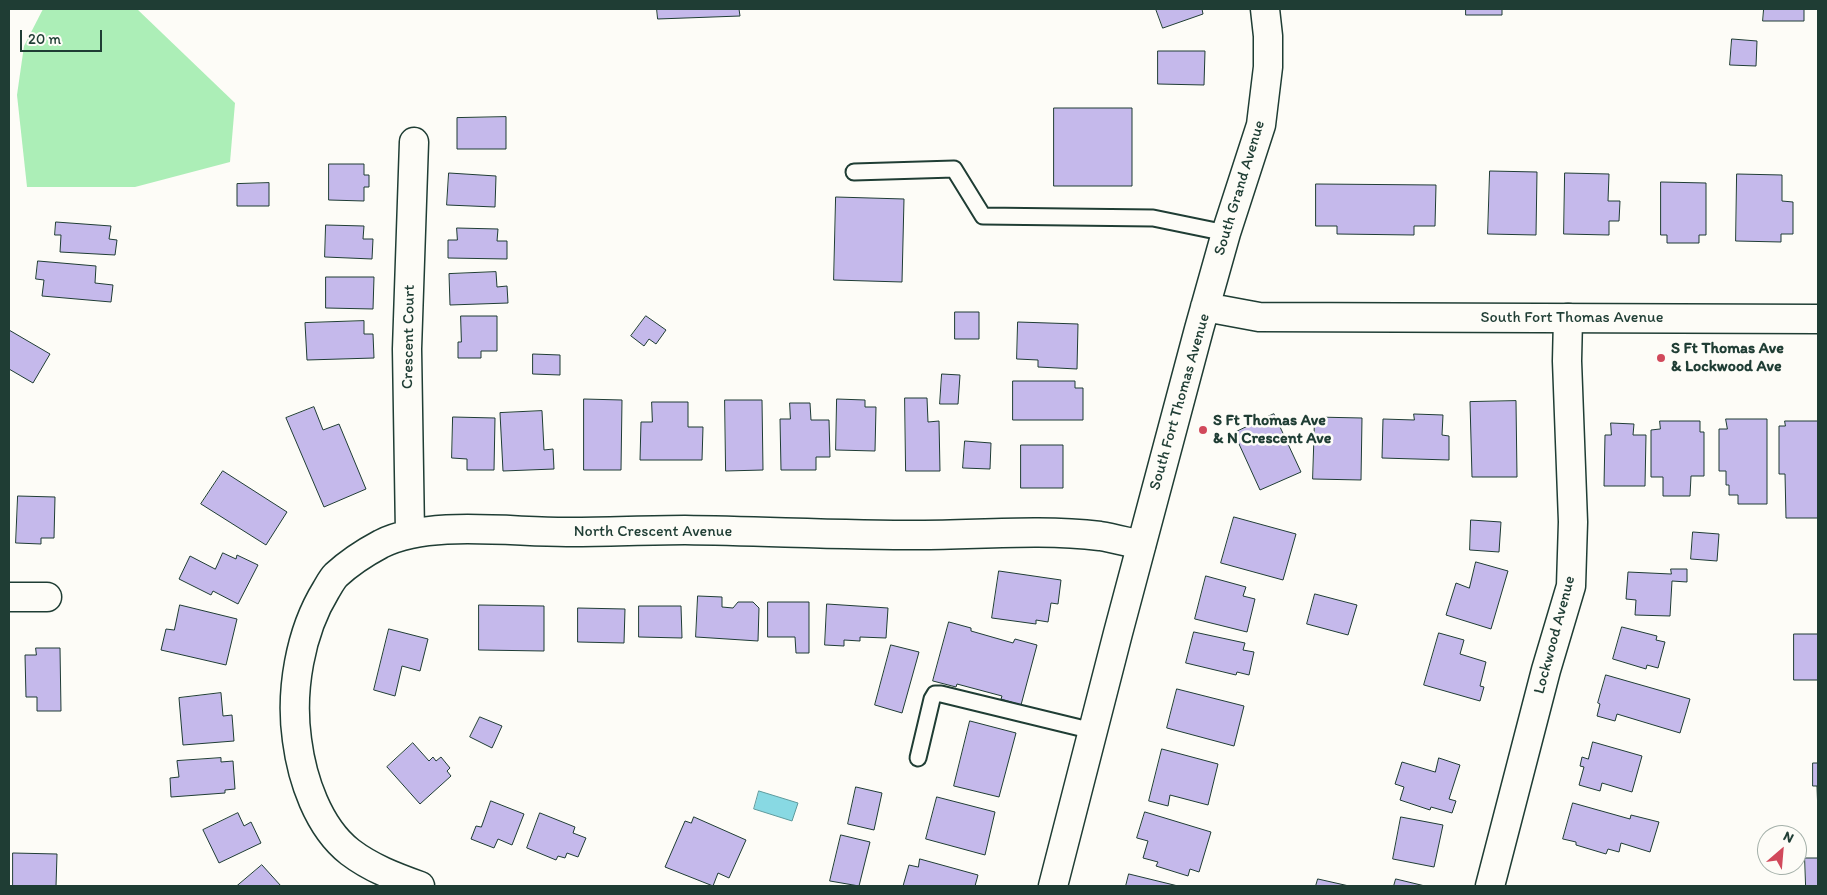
<!DOCTYPE html>
<style>
body{margin:0}
#map{position:relative;width:1827px;height:895px;overflow:hidden;background:#fdfcf7;font-family:Itim,sans-serif}
canvas{display:block}
.frame{position:absolute;inset:0;border:10px solid #1f3d34;pointer-events:none}
.north{position:absolute;left:1757px;top:825px;width:50px;height:50px;box-sizing:border-box;background:#fdfcf7;border:1px solid #a4b0a9;border-radius:50%;rotate:27deg;font-size:14px;font-weight:700;line-height:20px;text-align:center;color:#1f3d34}
.north::after{content:'';display:block;margin:auto;width:18px;height:22px;background:#d1495b;clip-path:polygon(50% 0,100% 100%,50% 72%,0 100%)}
.scale{position:absolute;left:20px;top:30px;width:82px;height:22px;box-sizing:border-box;border:2px solid #1f3d34;border-top:0;padding-left:6px;font-size:15px;line-height:18px;white-space:nowrap;color:#1f3d34;-webkit-text-stroke:4px #fdfcf7;paint-order:stroke}
</style>
<div id="map">
<canvas width="1827" height="895"></canvas>
<div class="frame"></div>
<div class="north">N</div>
<div class="scale">20 m</div>
</div>
<script>
const context = document.querySelector('canvas').getContext('2d');
context.lineJoin = 'round';
function paint(path, color) {
  context.fillStyle = color;
  context.fill(path, 'evenodd');
}
function trace(path, color, width, dash) {
  context.strokeStyle = color;
  context.lineWidth = width;
  context.lineCap = dash ? 'butt' : 'round';
  context.setLineDash(dash || []);
  context.stroke(path);
}
function write(font, color, halo, rows, align = 'center') {
  context.font = font + ' Itim,sans-serif';
  context.lineWidth = 5;
  context.setLineDash([]);
  context.textBaseline = 'middle';
  context.strokeStyle = halo;
  context.fillStyle = color;
  for (const [text, x, y, turn = 0] of rows) {
    context.save();
    context.translate(x, y);
    context.rotate((+turn || 0) * Math.PI / 180);
    context.textAlign = isNaN(turn) ? turn : align;
    if (halo) context.strokeText(text, 0, 0);
    context.fillText(text, 0, 0);
    context.restore();
  }
}
paint(new Path2D(`
 M43,9H137L235,103L230,162L135,187H27L17,95L24,46Z`), '#aceeb7');
const water = new Path2D(`
 M759,791L798,803L792,821L754,809Z`);
paint(water, '#88d9e3');
trace(water, '#5e9b9d', 1);
const building = new Path2D(`
 M657,9H739L740,16L658,19Z
 M1156,9H1202L1203,14L1163,28Z
 M1466,9H1502V15H1466Z
 M1764,9H1804V21H1763Z
 M1732,39L1757,41L1756,66L1730,65Z
 M1158,51H1205L1204,85L1158,84Z
 M1054,108H1132V186H1054Z
 M506,117V149H457V118Z
 M329,164H364V175H369V187H364V201L329,200Z
 M1490,171L1537,172L1536,235L1488,234Z
 M449,173L496,176L495,207L447,205Z
 M1565,173L1609,174L1608,201H1620L1619,221H1609V235L1564,234Z
 M1737,174L1782,175V201L1793,202V234H1781V242L1736,241Z
 M1661,182L1706,183V235H1699V243H1667V235H1661Z
 M269,183V206H237V184Z
 M1316,184L1436,185L1435,226H1414V235L1337,234V226H1316Z
 M836,197L904,199L902,282L834,280Z
 M56,222L111,226L109,239L117,240L115,255L60,252L61,235H55Z
 M326,225L364,226L363,239H373L372,259L325,257Z
 M457,228L498,229L497,241H507V259L448,258V240H457Z
 M38,261L96,266L95,283L113,285L111,302L42,296L44,280L36,279Z
 M496,272L497,287L507,286L508,303L450,305L449,274Z
 M326,277H374L373,309L326,308Z
 M955,312H979V339H955Z
 M461,316H497V351H481V358H458V342H461Z
 M646,316L666,330L656,344L649,339L644,346L631,336Z
 M364,321V334H373L374,358L307,360L305,323Z
 M1018,322L1078,324L1077,369L1038,367V360L1017,359Z
 M9,330L50,354L33,383L9,369Z
 M533,354L560,355V375L533,374Z
 M942,374L960,375L958,404H940Z
 M1013,381H1075V388H1083V420H1013Z
 M905,398H927L928,422L939,421L940,471H906Z
 M584,399L622,400L621,470H584Z
 M837,399L865,400V407H876L875,451L836,450Z
 M725,400H762L763,470L726,471Z
 M1516,401L1517,477H1472L1470,402Z
 M652,402H688V427H703L702,460H640L641,422H652Z
 M790,403H810L811,420H829L830,457H816V470H781L780,419H790Z
 M314,407L323,430L339,424L366,489L324,507L286,418Z
 M542,411L544,450L553,449L554,469L503,471L500,413Z
 M1274,414L1301,472L1260,490L1234,433Z
 M1414,414L1443,415L1442,435L1449,436V460L1382,458L1383,419L1414,420Z
 M453,417L495,418L494,470H467V459L452,458Z
 M1315,417L1362,418L1361,480L1313,479Z
 M1726,419H1767V504H1738V495H1729V485H1726V471H1719V429H1727Z
 M1660,421H1700V432H1704V476H1691L1690,496H1663V477H1651V430L1660,429Z
 M1785,421H1818V518H1786L1785,474H1779V426H1785Z
 M1611,423L1634,424L1633,435H1646L1645,486H1604L1605,435H1611Z
 M965,441L991,443L990,469L963,468Z
 M1021,445H1063V488H1021Z
 M223,471L287,512L266,545L201,504Z
 M18,496L55,497L54,538H41V544L16,543Z
 M1234,517L1296,534L1283,580L1221,563Z
 M1471,520L1501,522L1499,552L1470,550Z
 M1693,532L1719,534L1717,561L1691,559Z
 M223,553L236,559L237,555L258,565L238,604L213,591L211,595L179,579L190,556L215,569Z
 M1476,562L1508,571L1491,629L1446,615L1456,583L1469,588Z
 M1671,569H1687V582L1672,581L1670,616L1635,615L1636,600L1626,599L1628,572L1671,574Z
 M999,571L1061,580L1058,604L1051,603L1048,622L1036,620V624L992,618Z
 M1206,576L1246,587L1243,596L1255,599L1247,632L1195,619Z
 M1315,594L1357,605L1348,635L1307,624Z
 M698,596L722,597V607L733,608L738,602H753L759,608L758,641L696,637Z
 M768,602H809V653H796L795,637H768Z
 M827,604L888,608L886,638L860,637V641L844,640V646L825,645Z
 M180,605L237,619L226,665L161,650L166,629L174,630Z
 M479,605L544,606V651L479,650Z
 M639,606H681L682,638L639,637Z
 M578,608L625,609L624,643L578,642Z
 M949,622L971,628V631L1013,643L1015,639L1037,645L1021,705L1001,699L1002,696L957,684L956,687L933,681Z
 M1622,627L1657,636L1656,640L1665,642L1658,668L1647,665L1646,669L1613,659Z
 M389,629L428,639L420,671L402,666L395,696L374,690Z
 M1194,632L1245,643L1243,650L1254,652L1249,675L1237,672L1236,675L1186,663Z
 M1439,633L1464,640L1460,654L1486,662L1480,686L1484,687L1480,701L1424,685Z
 M1794,634H1818V680H1794Z
 M891,645L919,652L902,713L875,705Z
 M36,648H60L61,711H37V697H26L25,655H36Z
 M1606,675L1690,699L1680,733L1617,714L1615,721L1597,716L1600,704L1598,703Z
 M1177,689L1244,706L1234,746L1167,728Z
 M221,693L223,716L232,715L234,741L183,745L179,698Z
 M480,717L502,726L492,748L470,737Z
 M970,721L1016,733L999,797L954,786Z
 M1593,742L1642,756L1632,792L1602,783L1600,791L1579,785L1584,767L1580,766L1582,757L1588,759Z
 M413,743L429,761L433,757L436,761L441,757L450,768L447,771L451,776L420,804L387,767Z
 M1162,749L1218,764L1208,805L1170,795L1168,806L1149,801Z
 M221,758V762L233,761L235,789L225,790V793L171,797L170,778L179,777L177,761Z
 M1439,758L1460,765L1449,799L1456,801L1452,813L1431,807L1430,810L1400,800L1404,787L1395,784L1402,762L1435,772Z
 M1813,763H1818V815L1817,786H1813Z
 M856,787L882,793L874,830L848,824Z
 M937,797L995,812L985,855L926,839Z
 M491,801L524,814L512,845L498,839L494,848L471,839L476,826L481,827Z
 M1573,803L1630,819L1631,815L1659,822L1650,852L1621,843L1619,852L1608,849L1606,854L1576,845V842L1563,839Z
 M1145,812L1211,832L1199,872L1190,869L1188,876L1156,866L1158,862L1143,858L1148,841L1137,838Z
 M238,813L244,826L251,822L261,843L219,863L203,830Z
 M540,813L575,827L573,833L586,838L578,857L567,853L565,858L558,856L556,860L527,848Z
 M694,817L746,840L729,878L718,873L713,886L665,867L685,821L691,823Z
 M1401,817L1443,825L1434,867L1393,859Z
 M841,835L870,842L859,886L830,881Z
 M13,853L57,854L56,886H13Z
 M1805,858H1818V886H1806Z
 M920,859L978,875L975,886H903L909,865L918,867Z
 M262,865L281,886H237Z
 M1129,874L1178,886H1126Z
 M1318,879L1349,886H1316Z
 M1396,879L1425,886H1394Z`);
paint(building, '#c5b9eb');
trace(building, '#1f3d34', 1);
const service = new Path2D(`
 M854,172L954,169L983,216L1153,218L1226,233
 M918,758L932,699L935,694H941L1093,731`);
const minor = new Path2D(`
 M410,533L407,349L414,142
 M9,597H47
 M420,886C395,877 371,868 350,852C318,827 302,779 297,740C290,691 300,632 326,590C329,585 332,579 336,575C349,563 366,552 381,544C431,519 515,533 571,532C609,532 647,530 685,530C763,531 841,535 919,535C979,535 1040,529 1100,536C1113,538 1127,542 1141,545
 M1490,886L1546,670L1571,586L1573,522L1567,361L1568,318`);
const secondary = new Path2D(`
 M1205,307L1259,317L1818,319
 M1053,886L1118,633L1199,329L1226,233L1261,125L1268,67V36L1265,9`);
trace(service, '#1f3d34', 19);
trace(minor, '#1f3d34', 31);
trace(secondary, '#1f3d34', 31);
trace(service, '#fdfcf7', 15);
trace(minor, '#fdfcf7', 28);
trace(secondary, '#fdfcf7', 28);
for (const [x, y, r, color] of [
 [1661,358,5,"#d1495b"],
 [1203,430,5,"#d1495b"]
]) {
  const dot = new Path2D();
  dot.arc(x, y, r, 0, 2 * Math.PI);
  context.fillStyle = color;
  context.fill(dot);
  trace(dot, '#fdfcf7', 2);
}
write('16px', '#1f3d34', '#fdfcf7', [
 ["South Grand Avenue",1240,188,-73],
 ["South Fort Thomas Avenue",1572,318],
 ["Crescent Court",409,337,-89],
 ["South Fort Thomas Avenue",1180,402,-74],
 ["North Crescent Avenue",653,532],
 ["Lockwood Avenue",1555,635,-75]
]);
write('bold 16px', '#1f3d34', '#fdfcf7', [
 ["S Ft Thomas Ave",1671,349],
 ["& Lockwood Ave",1671,367],
 ["S Ft Thomas Ave",1213,421],
 ["& N Crescent Ave",1213,439]
], 'left');
</script>
